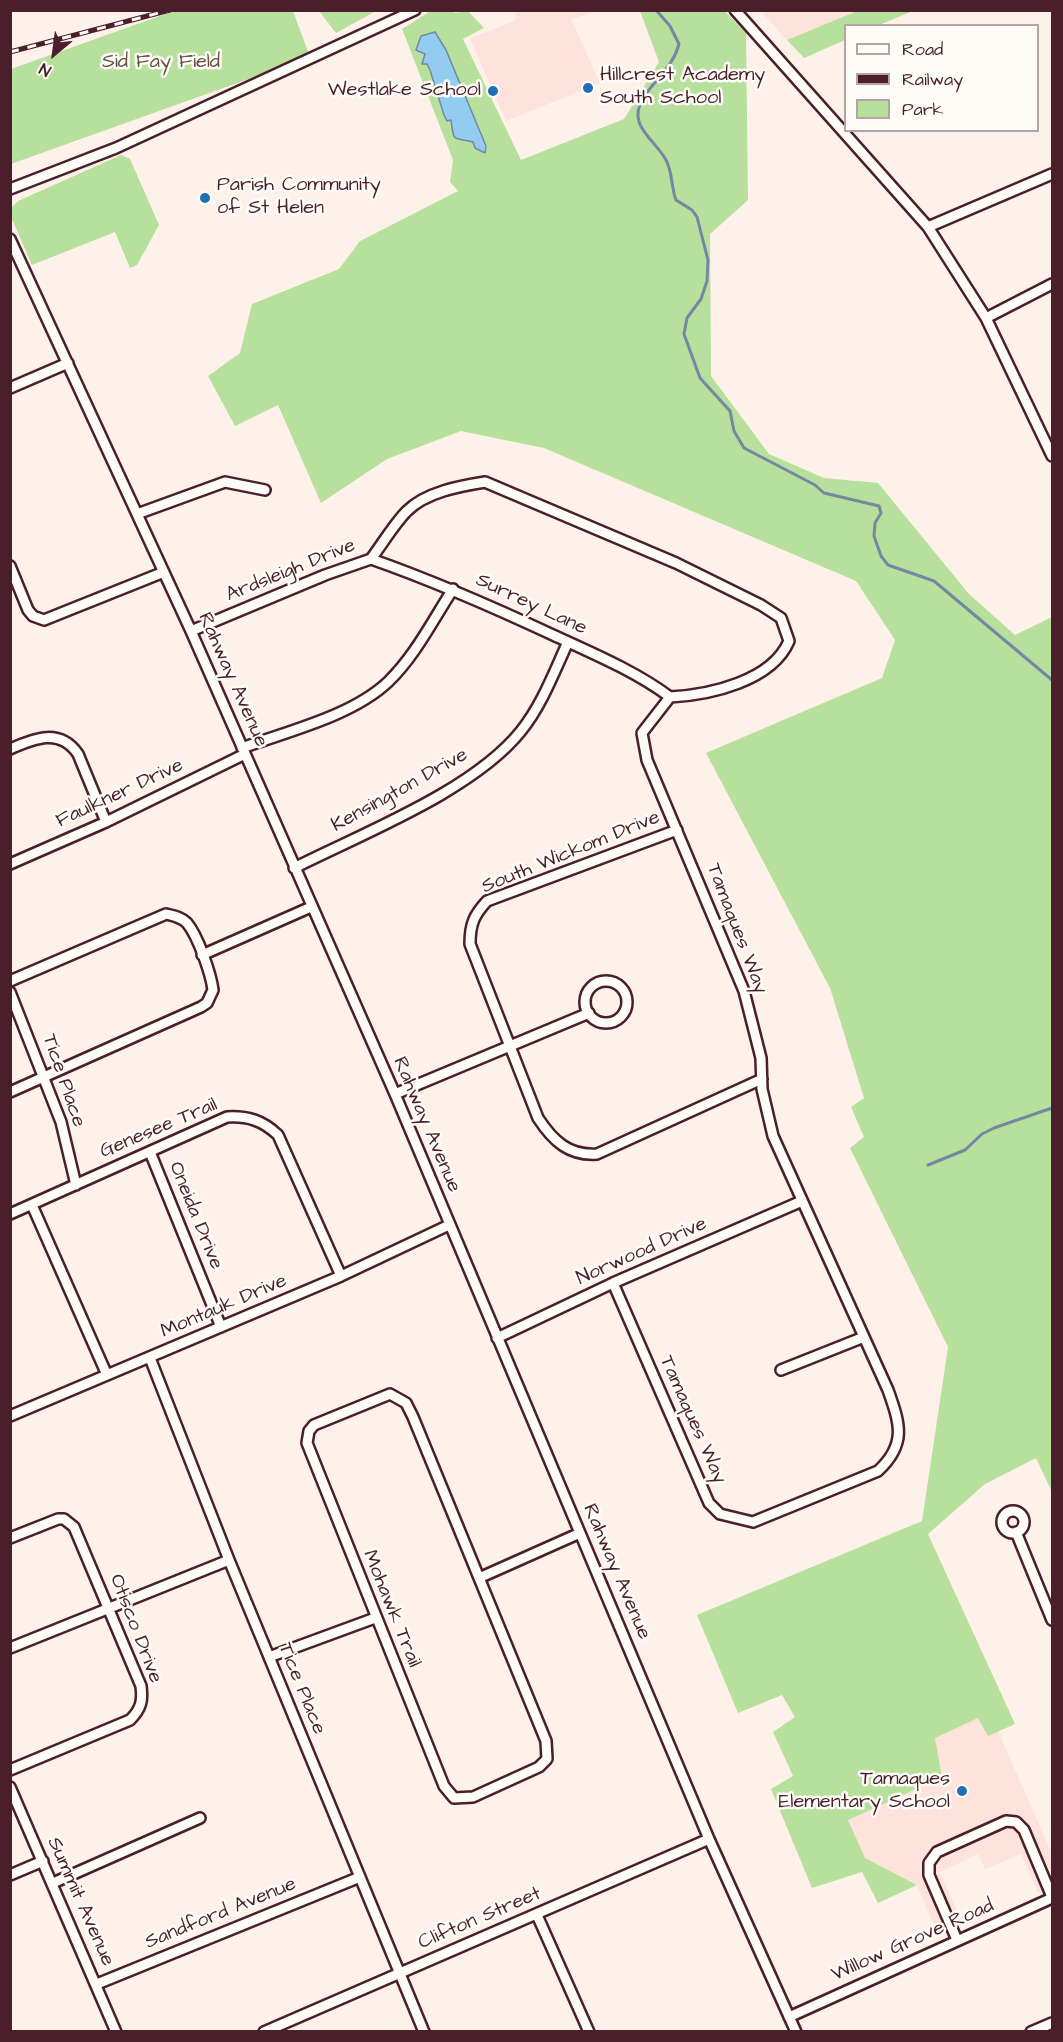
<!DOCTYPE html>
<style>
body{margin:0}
#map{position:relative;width:1063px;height:2042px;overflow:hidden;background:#fdf1ea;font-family:"Architects Daughter",sans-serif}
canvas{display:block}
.frame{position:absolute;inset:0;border:12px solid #4a1f2b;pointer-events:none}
.legend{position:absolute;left:844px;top:24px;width:195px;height:108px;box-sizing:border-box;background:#fdfcf7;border:2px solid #b5a4a5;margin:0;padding:8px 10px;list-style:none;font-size:18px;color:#4a1f2b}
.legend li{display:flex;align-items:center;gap:12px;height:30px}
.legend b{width:30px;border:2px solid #b5a4a5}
.north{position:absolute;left:24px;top:24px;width:60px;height:60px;-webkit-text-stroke:4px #fdfcf7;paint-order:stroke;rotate:209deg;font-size:16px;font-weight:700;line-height:24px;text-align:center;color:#4a1f2b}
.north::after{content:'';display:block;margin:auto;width:21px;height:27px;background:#4a1f2b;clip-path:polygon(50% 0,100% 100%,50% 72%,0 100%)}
</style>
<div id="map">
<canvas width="1063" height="2042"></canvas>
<div class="frame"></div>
<ul class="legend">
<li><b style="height:8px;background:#fdfcf7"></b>Road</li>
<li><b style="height:8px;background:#4a1f2b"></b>Railway</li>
<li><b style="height:16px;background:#b7e09c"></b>Park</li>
</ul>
<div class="north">N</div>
</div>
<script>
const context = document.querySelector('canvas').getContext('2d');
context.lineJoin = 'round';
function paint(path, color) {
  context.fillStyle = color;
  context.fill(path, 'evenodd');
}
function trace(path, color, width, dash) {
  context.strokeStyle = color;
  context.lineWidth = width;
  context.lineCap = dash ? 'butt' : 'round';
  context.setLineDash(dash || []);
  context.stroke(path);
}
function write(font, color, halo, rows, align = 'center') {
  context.font = font + ' "Architects Daughter",sans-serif';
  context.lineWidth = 5;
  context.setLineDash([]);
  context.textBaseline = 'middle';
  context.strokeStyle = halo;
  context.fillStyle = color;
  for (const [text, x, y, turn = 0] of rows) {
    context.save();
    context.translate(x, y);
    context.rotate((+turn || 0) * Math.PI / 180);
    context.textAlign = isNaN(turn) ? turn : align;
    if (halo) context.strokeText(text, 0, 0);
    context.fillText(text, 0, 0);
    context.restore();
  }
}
paint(new Path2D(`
 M520,11H598L571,19L600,83L506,121L470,39L516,20L515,13Z
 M761,11H857L787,40Z
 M928,1535L1015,1724L998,1731L1052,1854V1887L1038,1893L1021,1854L985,1869L978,1854L940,1872L963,1925L938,1936L917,1885L865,1858L848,1820Z`), '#fde3db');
paint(new Path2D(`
 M432,10L452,11L455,13L468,11L484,28L463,39L521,160L624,119L659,62L640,11H725L746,33L748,200L710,234L711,376L769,454L824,478L878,483L969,594L1015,635L1052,617V1492L1036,1458L985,1484L928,1534L1015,1724L988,1736L978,1718L935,1738L942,1777L848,1820L865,1858L917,1885L878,1903L862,1872L812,1888L771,1789L793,1776L773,1732L795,1717L782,1695L738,1713L697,1615L922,1521L948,1347L850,1148L864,1137L851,1107L864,1098L830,988L706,753L882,678L895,640L856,581L544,448L461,431L387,459L321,503L278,405L235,426L208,376L240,353L252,304L339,269L360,241L458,191L450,182L453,160L402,29Z
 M174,11H293L310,57L11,164V69Z
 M319,11H376L336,33Z
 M857,11H913L879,25L846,26L845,40L804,58L787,40Z
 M121,155L130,159L159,225L137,265L130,268L115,232L32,265L11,217L12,207L18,201Z`), '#b7e09c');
const water = new Path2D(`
 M435,32L446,50L486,146L485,153L475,148L473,142C452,137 454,143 451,120L447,121L444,115L430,70L427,64H422L425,54L416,50L421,36Z`);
paint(water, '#92ccf1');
trace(water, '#7587a2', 1.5);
trace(new Path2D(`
 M656,10L670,26L679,44C673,67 656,78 644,97C625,125 655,139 666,160C673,173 671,188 676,200L692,210L697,217L708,260L707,281L701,299L687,318L684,334L700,378L730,411L734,431L744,448L815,485L824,493L879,506L881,513L875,523L874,536L881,556L888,565L934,581L1052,680
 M928,1165L965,1150L982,1134L994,1128L1052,1108`), '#7587a2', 3);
const minor = new Path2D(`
 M735,10L928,227L986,318L1052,456
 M10,189L116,148L415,10
 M928,227L1052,174
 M10,239L191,631L395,1094L709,1839L796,2032
 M986,318L1052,284
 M10,388L68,363
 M137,514L225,482L265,490
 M371,559C383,543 394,524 407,511C426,492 460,486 485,482L676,563L761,605L781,618L789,641C772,681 710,695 670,697L642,733L647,760L744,991L761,1058L762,1089L773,1136L888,1390C900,1424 907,1444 878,1471L753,1522L720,1514L709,1503L613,1283
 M371,559C434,581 493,607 553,635C592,653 635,671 670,697
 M10,566L28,610L33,616L44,620L164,572
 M191,631L325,575L371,559
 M242,748C288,731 352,716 388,682C415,656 433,620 453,589
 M10,749C35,738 60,728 78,754L106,822
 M677,830L487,901C474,915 470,924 470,944L538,1118C553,1141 569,1156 597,1154L762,1079
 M10,864L106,822L245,754
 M294,868C363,833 473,791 521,731C542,705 554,672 568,642
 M202,955L311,907
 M10,981L166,914C174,916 181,917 187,923C198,936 211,974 213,990L207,1003L201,1007L10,1092
 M585 1002a21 21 0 1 1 42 0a21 21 0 1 1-42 0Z
 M10,992L61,1122L76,1185
 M395,1094L589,1013
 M150,1152L221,1327
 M32,1205L107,1375
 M10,1214L227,1117C248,1116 262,1120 278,1135L341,1276
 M497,1338L613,1283L802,1201
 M150,1358L229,1560L424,2032
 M781,1370L864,1337
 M390,1394L406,1403L413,1417L546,1741L547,1759L539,1767L473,1797L454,1798L444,1786L307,1443L309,1431L314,1425Z
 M10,1416L341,1276L449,1225
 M1002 1522a11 11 0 1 1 22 0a11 11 0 1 1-22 0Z
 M1016,1532L1052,1620
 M10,1538L58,1519H64L74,1527L141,1686C143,1701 141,1709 130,1720L10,1770
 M479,1578L580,1533
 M10,1648L229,1560
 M269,1657L375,1618
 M10,1787L116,2032
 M10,1875L43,1861
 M53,1883L200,1818
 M537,1915L589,2032
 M957,1940L929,1875V1863L937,1852L1006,1821L1016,1822L1024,1830L1052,1897
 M97,1984L360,1877
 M789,2017L1052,1898
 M264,2032L709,1839
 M1031,2032L1052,2023`);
trace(minor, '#4a1f2b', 14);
trace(minor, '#fdfcf7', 9);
const rail = new Path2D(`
 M10,52L170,10`);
trace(rail, '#4a1f2b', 5);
trace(rail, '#fdfcf7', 3, [9]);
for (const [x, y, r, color] of [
 [588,88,6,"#1f6fb2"],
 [493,91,6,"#1f6fb2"],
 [205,198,6,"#1f6fb2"],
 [962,1791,6,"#1f6fb2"]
]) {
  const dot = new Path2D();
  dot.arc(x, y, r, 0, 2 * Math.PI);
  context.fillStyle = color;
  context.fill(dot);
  trace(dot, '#fdfcf7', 2);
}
write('20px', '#654f47', '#fdfcf7', [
 ["Sid Fay Field",161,63]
]);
write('20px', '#4a1f2b', '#fdfcf7', [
 ["Hillcrest Academy",600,76],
 ["South School",600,99],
 ["Westlake School",481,91,"right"],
 ["Parish Community",217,186],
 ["of St Helen",217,209],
 ["Tamaques",950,1780,"right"],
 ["Elementary School",950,1803,"right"]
], 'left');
write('20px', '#4a1f2b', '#fdfcf7', [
 ["Ardsleigh Drive",291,571,-22],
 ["Surrey Lane",531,605,25],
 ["Rahway Avenue",232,680,66],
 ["Kensington Drive",400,791,-29],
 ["Faulkner Drive",120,794,-25],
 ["South Wickom Drive",571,853,-22],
 ["Tamaques Way",736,929,69],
 ["Tice Place",63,1081,71],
 ["Rahway Avenue",426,1125,67],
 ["Genesee Trail",159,1129,-23],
 ["Oneida Drive",195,1216,68],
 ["Norwood Drive",642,1252,-24],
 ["Montauk Drive",224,1307,-23],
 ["Tamaques Way",692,1420,66],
 ["Rahway Avenue",616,1572,67],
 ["Mohawk Trail",391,1609,68],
 ["Otisco Drive",135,1629,69],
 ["Tice Place",301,1689,68],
 ["Summit Avenue",80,1902,66],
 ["Sandford Avenue",221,1914,-22],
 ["Clifton Street",480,1919,-23],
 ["Willow Grove Road",913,1941,-24]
]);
</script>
